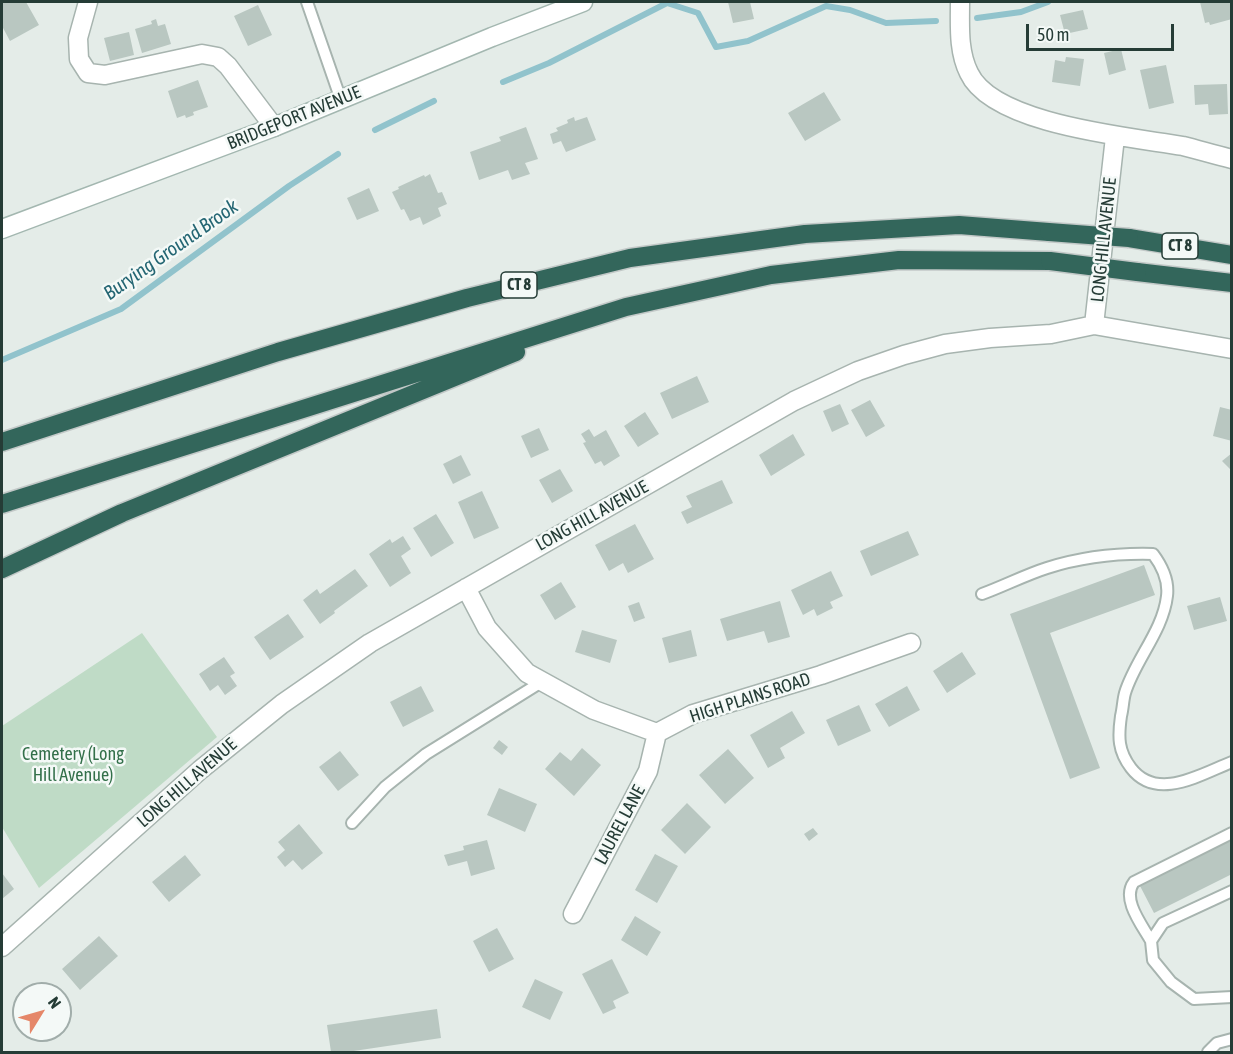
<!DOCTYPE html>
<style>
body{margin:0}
#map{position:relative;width:1233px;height:1054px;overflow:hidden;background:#e4ece8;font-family:"Asap Condensed",sans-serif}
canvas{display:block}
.frame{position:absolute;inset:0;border:3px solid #253c36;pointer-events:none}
.north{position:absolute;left:12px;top:982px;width:60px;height:60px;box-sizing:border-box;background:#f4f9f7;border:2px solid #a1adaa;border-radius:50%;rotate:53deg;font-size:16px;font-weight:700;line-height:24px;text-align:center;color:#253c36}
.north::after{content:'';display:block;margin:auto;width:21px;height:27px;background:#e58769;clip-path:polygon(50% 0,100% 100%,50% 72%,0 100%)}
.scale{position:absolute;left:1026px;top:24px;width:148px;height:27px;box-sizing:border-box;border:3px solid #253c36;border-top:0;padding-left:8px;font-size:18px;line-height:21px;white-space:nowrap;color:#253c36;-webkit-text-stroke:4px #f4f9f7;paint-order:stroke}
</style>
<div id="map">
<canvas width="1233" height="1054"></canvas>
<div class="frame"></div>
<div class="north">N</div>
<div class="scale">50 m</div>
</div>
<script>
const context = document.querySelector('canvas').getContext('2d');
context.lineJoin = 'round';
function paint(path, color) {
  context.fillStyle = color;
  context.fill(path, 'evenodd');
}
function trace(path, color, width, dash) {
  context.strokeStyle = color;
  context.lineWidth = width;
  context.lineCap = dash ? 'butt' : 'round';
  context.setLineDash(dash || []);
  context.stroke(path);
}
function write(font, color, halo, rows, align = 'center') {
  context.font = font + ' "Asap Condensed",sans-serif';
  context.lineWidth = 5;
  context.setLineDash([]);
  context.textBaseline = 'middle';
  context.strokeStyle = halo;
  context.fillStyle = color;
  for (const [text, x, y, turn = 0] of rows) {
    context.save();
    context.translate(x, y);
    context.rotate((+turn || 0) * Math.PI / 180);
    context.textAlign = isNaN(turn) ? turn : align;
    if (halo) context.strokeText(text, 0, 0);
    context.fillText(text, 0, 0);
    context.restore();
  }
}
paint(new Path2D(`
 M142,633L217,737L39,888L2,827V726Z`), '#bfdbc6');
trace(new Path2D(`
 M977,18L1021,12L1048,2
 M503,82L549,63L667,3L698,13L716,47L748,41L826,6L850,10L886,23L936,21
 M375,130L434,101
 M2,360L121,309L289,186L338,154`), '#91c3cc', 6);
paint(new Path2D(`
 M2,2H26L39,25L10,41L2,26Z
 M728,2H750L754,19L733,23Z
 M1200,2H1232V19L1210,25L1209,22L1205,23Z
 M258,5L272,35L248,46L234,16Z
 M1083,10L1088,29L1065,34L1060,15Z
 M156,19L158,26L165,24L171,44L142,53L135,29L152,24L151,21Z
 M129,32L134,55L110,61L104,38Z
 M1121,49L1126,70L1109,75L1104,53Z
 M1066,57L1084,59L1080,86L1052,82L1055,60L1065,62Z
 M1166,65L1174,103L1149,109L1140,70Z
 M198,80L208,107L193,112L194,115L186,118L185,115L177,118L168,91Z
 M1227,84L1228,114L1209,115L1208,104L1195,105L1194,85Z
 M824,92L841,120L805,141L788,113Z
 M574,117L575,121L587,117L596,140L566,152L561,141L553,144L550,134L558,131L556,128L568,123L567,120Z
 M526,127L538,159L525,163L530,174L512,180L508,170L479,180L470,152L501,141L499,137Z
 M430,174L438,193L442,192L447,204L438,208L441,216L423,225L420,217L410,221L404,209L401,210L392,192L399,189L398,187L424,175L425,177Z
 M369,188L379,211L357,220L347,198Z
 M697,376L709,402L672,419L660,393Z
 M870,400L885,426L866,437L851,410Z
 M840,404L849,424L832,432L823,411Z
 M1220,407L1232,410V441L1213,436Z
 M645,412L659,434L638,447L624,426Z
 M539,428L549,450L531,458L521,436Z
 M589,429L594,437L606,430L620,456L604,466L601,461L595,464L583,443L586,442L581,434Z
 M793,434L805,455L771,476L759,455Z
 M1232,453V471L1222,461Z
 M461,455L471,475L453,484L443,464Z
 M560,469L573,491L552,503L539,480Z
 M722,480L733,503L687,524L681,512L692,507L686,496Z
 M482,491L499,528L474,539L458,502Z
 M436,514L454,543L431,557L413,528Z
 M635,524L654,559L628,573L623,563L609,571L595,545Z
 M908,531L919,555L871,576L860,551Z
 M403,536L411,549L401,556L411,573L390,587L369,554L390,539L392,543Z
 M1144,565L1155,595L1050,633L1100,768L1070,779L1010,614Z
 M355,569L368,586L334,611L335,613L320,624L303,600L317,589L320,594Z
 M831,571L843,596L830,602L833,608L817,616L814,609L803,615L791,590Z
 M561,582L576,607L555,620L540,595Z
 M1220,597L1227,621L1194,630L1187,606Z
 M780,601L790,637L768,643L764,631L727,641L720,619Z
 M639,602L645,618L634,622L628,606Z
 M288,614L304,637L270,660L254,637Z
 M582,630L617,640L610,663L575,652Z
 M691,630L697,656L669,663L662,638Z
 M962,652L976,674L947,693L933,671Z
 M224,657L235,673L230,676L237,686L225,695L218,685L210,691L199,674Z
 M421,686L434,711L403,727L390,702Z
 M907,686L920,710L889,727L875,704Z
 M859,705L871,731L838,746L826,720Z
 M792,711L805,733L780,748L785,758L768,768L750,735Z
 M499,740L508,747L502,755L493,748Z
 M582,748L601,765L574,796L545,769L560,752L571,761Z
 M728,749L754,778L725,804L699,775Z
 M340,751L359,775L338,791L319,767Z
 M499,788L537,804L525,832L487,815Z
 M687,803L711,827L685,854L661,830Z
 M299,824L323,853L302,870L293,860L285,867L277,857L285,850L278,842Z
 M813,828L818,834L809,841L804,834Z
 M1232,837V874L1154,913L1139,884Z
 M487,840L495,869L471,876L467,861L448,866L444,855L464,850L463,846Z
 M655,854L678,866L657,903L635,890Z
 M185,855L201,875L169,902L152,882Z
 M2,873L14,889L2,899Z
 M635,916L661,932L647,956L621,940Z
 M497,928L514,959L489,972L473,941Z
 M99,936L118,956L80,990L62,969Z
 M612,959L629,993L613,1001L616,1008L603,1014L582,974Z
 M535,979L563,992L550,1020L522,1007Z
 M437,1009L441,1038L347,1052H331L327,1025Z`), '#b9c7c1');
const lane = new Path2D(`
 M307,2L341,100
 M982,594C1004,586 1025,575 1047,568C1082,557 1117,553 1153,554C1162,566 1169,580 1167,596C1163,631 1135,660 1125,693C1123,700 1123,708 1121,716C1118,737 1118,751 1131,768C1157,802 1201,774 1232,762
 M352,823L385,787L426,754L543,681
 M1232,891L1163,923L1151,941L1153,960L1171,982L1194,999L1232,997
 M1151,941C1142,925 1121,899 1134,882L1232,833
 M1208,1052L1217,1043L1232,1039`);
const street = new Path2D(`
 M88,2L78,38L79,59L88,73L105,75L202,54L218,57L228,66L274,127
 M960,2C960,26 958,51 969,73C993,125 1131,137 1183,146C1199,150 1215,155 1232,159
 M1094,325L1115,137
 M466,588L487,628L527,673L594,710L657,733L693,714L821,675L911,643
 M573,914L648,771L657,733
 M2,947L200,770L282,704L370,643L794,401L858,371L904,355L945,344L990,338L1051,334L1094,325L1232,349`);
const secondary = new Path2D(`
 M2,229L274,127L492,37L583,2`);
const highway = new Path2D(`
 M1129,238L1232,255
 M1137,272L1232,283
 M2,442L278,352L467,298L630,258L805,234L959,225L1049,232
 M2,504L626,307L771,275L899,260L1050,261
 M2,569L122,513L516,352`);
trace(lane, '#a7b4af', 14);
trace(street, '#a7b4af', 21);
trace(secondary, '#a3b7b0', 21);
trace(highway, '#c2c8c7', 21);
trace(lane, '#fff', 10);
trace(street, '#fff', 18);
trace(secondary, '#fff', 18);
trace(highway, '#33665b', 18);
const highwayBridge = new Path2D(`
 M1049,232L1129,238
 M1050,261L1137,272`);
trace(highwayBridge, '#c2c8c7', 21, []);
trace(highwayBridge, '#33665b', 18);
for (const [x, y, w] of [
 [1180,246,36],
 [519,285,36]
]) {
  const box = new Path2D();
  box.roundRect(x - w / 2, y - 13, w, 26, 4.5);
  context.fillStyle = '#f4f9f7';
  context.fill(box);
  trace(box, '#253c36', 1.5);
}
write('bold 16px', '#253c36', null, [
 ["CT 8",1180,246],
 ["CT 8",519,285]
]);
write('18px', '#253c36', '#f4f9f7', [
 ["BRIDGEPORT AVENUE",294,118,-22],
 ["LONG HILL AVENUE",1104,240,-84],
 ["LONG HILL AVENUE",592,516,-29],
 ["HIGH PLAINS ROAD",750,698,-18],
 ["LONG HILL AVENUE",187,783,-41],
 ["LAUREL LANE",620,825,-62]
]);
write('18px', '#33704a', '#f4f9f7', [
 ["Cemetery (Long",73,754],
 ["Hill Avenue)",73,775]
]);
write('italic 20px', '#246673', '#f4f9f7', [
 ["Burying Ground Brook",171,250,-35]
]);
</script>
